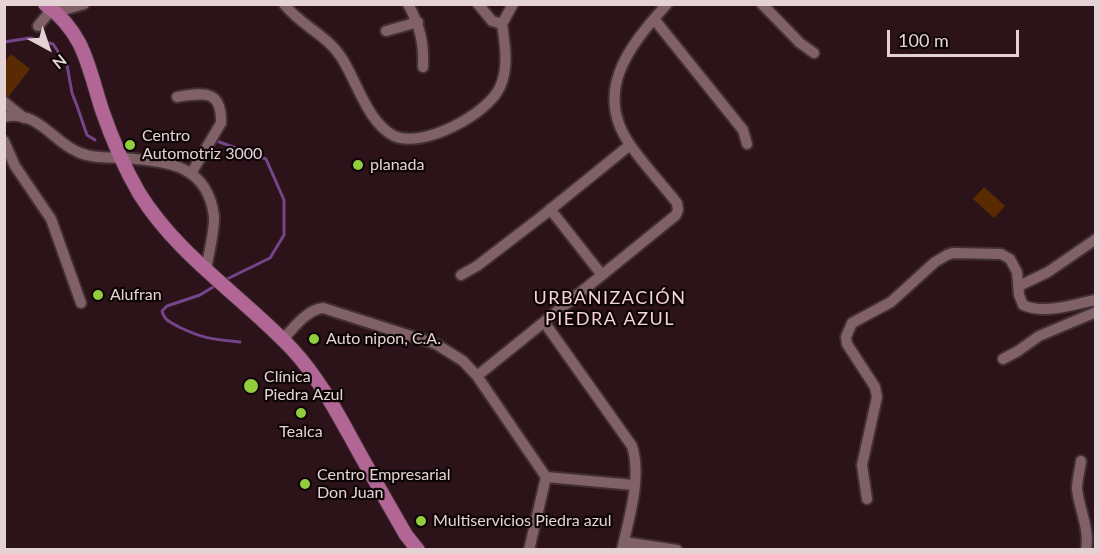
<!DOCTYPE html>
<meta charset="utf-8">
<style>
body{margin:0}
#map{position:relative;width:1100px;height:554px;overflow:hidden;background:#2c1319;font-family:Lato,sans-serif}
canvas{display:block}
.frame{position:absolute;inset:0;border:6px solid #e4d2d5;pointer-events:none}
.north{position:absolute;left:18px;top:18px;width:60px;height:60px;-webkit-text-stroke:4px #0d0406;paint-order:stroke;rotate:140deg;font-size:16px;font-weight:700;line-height:24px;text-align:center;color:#e4d2d5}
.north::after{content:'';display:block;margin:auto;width:21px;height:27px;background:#e4d2d5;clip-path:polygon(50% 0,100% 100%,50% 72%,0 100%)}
.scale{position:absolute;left:887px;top:30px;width:132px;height:27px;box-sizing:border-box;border:3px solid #e4d2d5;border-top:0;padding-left:8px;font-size:18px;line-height:21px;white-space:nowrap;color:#e4d2d5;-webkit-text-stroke:4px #0d0406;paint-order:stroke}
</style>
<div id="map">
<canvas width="1100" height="554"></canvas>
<div class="frame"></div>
<div class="north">N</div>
<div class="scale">100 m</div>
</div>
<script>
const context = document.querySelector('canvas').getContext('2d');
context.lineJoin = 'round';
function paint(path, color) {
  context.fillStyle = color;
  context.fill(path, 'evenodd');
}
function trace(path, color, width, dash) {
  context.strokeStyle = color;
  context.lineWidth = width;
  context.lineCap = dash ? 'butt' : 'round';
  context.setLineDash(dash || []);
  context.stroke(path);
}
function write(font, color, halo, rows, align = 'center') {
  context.font = font + ' Lato,sans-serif';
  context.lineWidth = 4.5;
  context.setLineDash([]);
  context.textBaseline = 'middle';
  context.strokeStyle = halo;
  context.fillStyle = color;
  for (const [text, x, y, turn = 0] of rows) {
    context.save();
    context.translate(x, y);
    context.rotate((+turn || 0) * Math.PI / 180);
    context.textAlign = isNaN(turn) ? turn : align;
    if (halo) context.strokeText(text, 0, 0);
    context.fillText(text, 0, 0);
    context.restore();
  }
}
paint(new Path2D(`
 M11,54L30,69L5,101L4,63Z
 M984,187L1005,206L994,218L973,199Z`), '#5a2b01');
trace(new Path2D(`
 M4,42L30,38L53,44L67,65L72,93L77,106L87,135L95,140
 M214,140L266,159L284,200V235L270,258L223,281
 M218,284L200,295L167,306L162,311C164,320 170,322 179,327C204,339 212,339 240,342`), '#75458a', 3);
const minor = new Path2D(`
 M284,4C300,25 327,35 341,57C357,81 367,122 394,136C423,149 488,114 500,87C509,67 505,45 502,24L492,21L478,4
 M408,4C420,26 424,43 423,67
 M762,4L800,43L814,53
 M654,19L743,130L747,144
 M502,24L513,4
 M38,26L52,9H67L84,4
 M386,31L418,22
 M177,97C202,93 222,88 221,123L192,172
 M4,102L24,118
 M4,117C36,109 52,140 76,151C91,159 109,157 125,158C168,162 207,164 214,216C215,231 208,255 206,271
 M4,141L15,166L51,219L81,303
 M550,209L602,275
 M461,275L477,266L541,217L630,145
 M1019,286L1048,272L1096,239
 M544,322L676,215L678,210L677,203C662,184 645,166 631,146C592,92 629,46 667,4
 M282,340C294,328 306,310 323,308L436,344L463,361L477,376L546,477L529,550
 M1003,359L1018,351L1039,336L1096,312
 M477,376L544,322L632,446C642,478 629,517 622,550
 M1081,461C1080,470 1077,480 1077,489C1079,509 1090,529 1086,550
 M546,477L634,485
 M867,499L862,465L877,397L875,387L847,344L846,337L852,323L891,302L935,262L947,255L953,253L1001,254L1010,259L1017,272L1019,295L1023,305C1045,315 1073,304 1096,300
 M624,542L677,550`);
const major = new Path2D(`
 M45,4C85,33 88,67 102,110C112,139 124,167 139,193C178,256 241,295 292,349C316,375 333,405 350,436C368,469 387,502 406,535L418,550`);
trace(minor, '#412f33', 14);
trace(major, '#412f33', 16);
trace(minor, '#806167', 10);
trace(major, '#b16695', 14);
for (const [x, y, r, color] of [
 [130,145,6,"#92cd3e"],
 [358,165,6,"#92cd3e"],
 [98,295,6,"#92cd3e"],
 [314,339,6,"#92cd3e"],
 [251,386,8,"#92cd3e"],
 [301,413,6,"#92cd3e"],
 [305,484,6,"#92cd3e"],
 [421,521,6,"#92cd3e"]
]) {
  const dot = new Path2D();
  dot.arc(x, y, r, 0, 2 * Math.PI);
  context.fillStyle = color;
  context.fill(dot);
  trace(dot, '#0d0406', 2);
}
write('16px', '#e4d2d5', '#0d0406', [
 ["Centro",142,136],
 ["Automotriz 3000",142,154],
 ["planada",370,165],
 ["Alufran",110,295],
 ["Auto nipon, C.A.",326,339],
 ["Clínica",264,377],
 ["Piedra Azul",264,395],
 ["Tealca",301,432,"center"],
 ["Centro Empresarial",317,475],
 ["Don Juan",317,493],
 ["Multiservicios Piedra azul",433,521]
], 'left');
context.letterSpacing = '1.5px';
write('18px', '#f6d1d8', '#0d0406', [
 ["URBANIZACIÓN",610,298],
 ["PIEDRA AZUL",610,319]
]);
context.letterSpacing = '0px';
</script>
